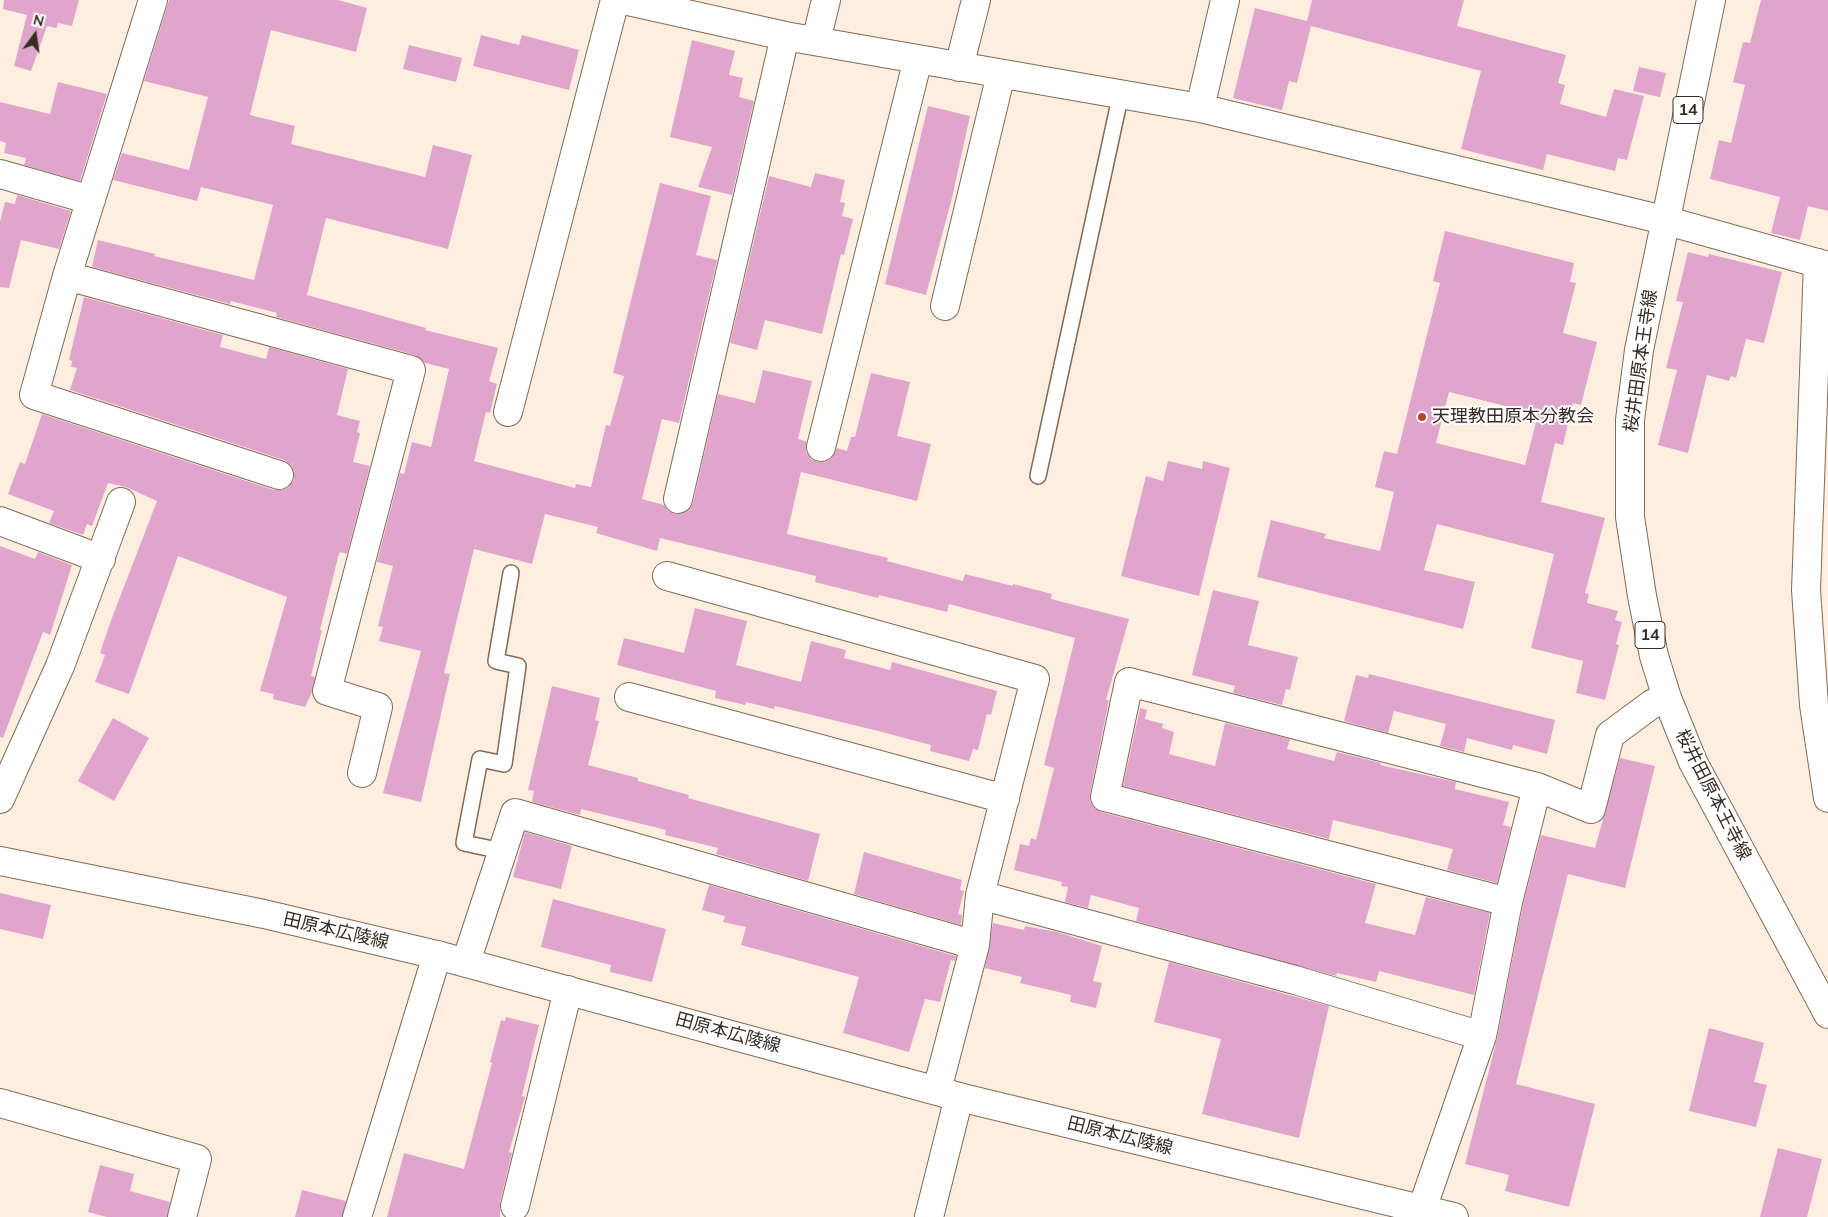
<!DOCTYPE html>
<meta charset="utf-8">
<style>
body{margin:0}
#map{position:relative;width:1828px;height:1217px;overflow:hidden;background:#feeee0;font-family:Mulish,sans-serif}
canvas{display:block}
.north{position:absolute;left:10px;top:10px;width:50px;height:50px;-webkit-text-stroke:4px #fff;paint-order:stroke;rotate:14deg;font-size:14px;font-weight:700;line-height:20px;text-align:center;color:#362c23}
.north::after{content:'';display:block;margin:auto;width:18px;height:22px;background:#362c23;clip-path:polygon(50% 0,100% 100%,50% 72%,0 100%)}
</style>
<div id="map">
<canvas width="1828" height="1217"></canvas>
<div class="north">N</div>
</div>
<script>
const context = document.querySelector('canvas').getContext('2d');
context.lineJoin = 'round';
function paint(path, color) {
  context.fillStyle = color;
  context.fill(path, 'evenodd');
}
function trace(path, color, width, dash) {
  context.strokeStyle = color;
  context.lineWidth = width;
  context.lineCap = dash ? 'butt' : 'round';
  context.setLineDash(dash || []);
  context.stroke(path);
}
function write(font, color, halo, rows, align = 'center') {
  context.font = font + ' Mulish,"Noto Sans JP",sans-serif';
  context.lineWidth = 4;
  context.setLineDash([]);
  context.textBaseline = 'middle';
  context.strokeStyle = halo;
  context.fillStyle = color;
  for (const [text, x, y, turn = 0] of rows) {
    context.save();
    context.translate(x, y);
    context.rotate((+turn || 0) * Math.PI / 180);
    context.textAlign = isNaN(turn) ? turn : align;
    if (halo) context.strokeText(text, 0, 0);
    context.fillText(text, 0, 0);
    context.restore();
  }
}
paint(new Path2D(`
 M4,0H79L72,26L58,23L57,28L47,26L31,71L14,66L27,15L3,9Z
 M169,0H338L367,8L356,52L271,30L250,115L295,126L291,144L425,177L433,145L472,155L448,249L326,218L307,295L426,328L425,330L498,348L489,381L497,384L490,413L486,412L474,461L575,488L576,484L591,487L606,425L610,426L624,376L613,373L660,183L711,196L696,255L717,260L679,423L662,419L642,499L664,505L668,511L675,514H682L689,510L693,503L718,394L755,403L763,370L812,381L798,439L806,441V452L811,459L818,462H825L832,458L837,448L847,451L851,437H855L871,373L910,382L897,436L931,444L917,501L801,472L787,534L888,558L887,561L963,581L965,574L1013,586V584L1052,594L1051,599L1129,619L1106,700H1109L1090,794V801L1094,808L1101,812L1376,884L1365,923L1415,935L1426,897L1490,913L1474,995L1379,971L1376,982L1337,973L1336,976L1136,921L1139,908L1091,895L1088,908L1065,902L1068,887L1061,886L1062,882L1014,870L1020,844L1029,846L1031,838L1036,840L1054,768L1044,765L1075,638L949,604L947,612L879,595L878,598L815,582L816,576L660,538L657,551L596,533L598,527L545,514L532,564L474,549L444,673L450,674L421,802L383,793L421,651L379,641L383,627L378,626L393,566L377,562L400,473L404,474L412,442L431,447L449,369L425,363L415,355L276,317L277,313L231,301L230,304L92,267L98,240L155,254L154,256L254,280L273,205L201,187L197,201L113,180L122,153L189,170L208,97L144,81Z
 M1312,0H1464L1457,26L1566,55L1558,83L1565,85L1560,104L1606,117L1614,89L1644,96L1627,160L1618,158L1615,171L1547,154L1543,170L1461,149L1481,71L1311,26L1297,83L1289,81L1282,110L1233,98L1255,8L1307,21Z
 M1761,0H1828V211L1808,206L1800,240L1771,233L1780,197L1710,179L1719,140L1731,143L1745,85L1733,82L1743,42L1750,43Z
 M481,35L519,45L522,35L579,50L569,90L473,66Z
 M692,40L735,51L729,75L743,78L739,97L754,101L732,195L698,187L712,147L670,137Z
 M409,45L462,58L456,82L403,69Z
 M1639,67L1666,73L1660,97L1633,91Z
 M58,82L107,94L80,181L24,165L26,158L4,153L6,143L0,141V102L50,114Z
 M928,106L970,116L952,198L926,295L885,284Z
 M815,173L845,180L840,202L845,203L842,216L853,219L844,255L841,254L822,334L765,320L757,350L730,343L769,176L811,187Z
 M17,195L71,211L59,249L21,240L9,288L0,287V222L5,202L15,204Z
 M1445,231L1574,263L1570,282L1576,283L1563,333L1597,342L1581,405L1573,403L1563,445L1555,443L1541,502L1605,518L1585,593L1589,594L1587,603L1618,611L1615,620L1622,622L1616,644L1619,645L1605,700L1576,693L1583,661L1531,648L1554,554L1437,524L1424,570L1475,582L1463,629L1257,577L1271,520L1326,534L1324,538L1380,551L1394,492L1375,487L1384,451L1397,454L1440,283L1433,281ZM1449,392L1538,414L1525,465L1436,443Z
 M1688,252L1708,257L1709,254L1782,272L1764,343L1746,339L1736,378L1731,376L1729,381L1707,375L1688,453L1658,445L1677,370L1666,368L1683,302L1676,301Z
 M84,297L223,335L220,347L266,359L269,347L348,369L337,415L360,421L357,432L360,433L353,462L370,466L347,554L340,552L338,557L320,630H322L311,676L315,677L312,692L305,707L273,699L274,694L260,691L287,597L178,556L129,694L95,682L105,655L100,653L110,623L157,501L126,487L108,483L92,526L87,524L83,535L49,523L54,511L8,494L20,462L25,464L42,414L274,490H282L289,487L294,480V472L291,465L284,460L70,390L77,368L71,367L72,361L69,360Z
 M1168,461L1202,469L1203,461L1230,468L1199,596L1121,576L1146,476L1163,481Z
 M0,546L35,559L38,552L72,565L50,635L43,632L3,738L0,737Z
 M1213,590L1259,601L1248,645L1298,657L1290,690L1286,689L1282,705L1233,693L1235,686L1192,675Z
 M695,608L747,621L736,665L801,682L811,641L846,650L844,658L890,670L892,662L997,691L991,715L987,714L978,750L973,749L969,761L930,751L931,745L878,731L775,706L774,709L746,702L745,705L715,698L716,691L617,665L624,638L684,653Z
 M1369,674L1555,720L1547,754L1513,745L1512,750L1467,738L1464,752L1440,746L1446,724L1394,711L1388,733L1344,721L1356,675L1368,678Z
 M552,686L600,698L595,720L599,721L588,765L638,778V781L689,795L688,798L820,834L808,881L716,854L718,848L665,835L666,830L581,809L580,815L532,802L534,791L528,790Z
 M1140,708L1147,710L1145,719L1163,724L1162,728L1174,732L1169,754L1215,766L1225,723L1290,739L1287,749L1334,761L1337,752L1381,763L1380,765L1456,782L1455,789L1509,802L1503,825L1511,827L1497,883L1447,870L1453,849L1333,820L1329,839L1123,786Z
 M113,718L149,738L114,801L78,781Z
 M1620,758L1655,766L1625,888L1568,874L1516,1084L1595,1104L1569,1207L1505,1191L1509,1175L1465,1164L1497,1039L1523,905L1541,835L1595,848Z
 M525,832L572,846L561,889L513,877Z
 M864,852L962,880L960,890L964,891L958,914L962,915L961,925L854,894Z
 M709,885L956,956L955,961L951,960L940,1002L925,999L909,1052L843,1033L859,977L741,945L746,927L723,922L725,916L702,910Z
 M0,893L51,905L43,939L0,929Z
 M553,899L666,929L652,982L610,972L611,965L541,947Z
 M993,923L1024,930L1025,926L1057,932L1102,946L1093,981L1102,983L1096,1008L1070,1002L1071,995L1020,983L1022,977L985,968Z
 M1169,962L1329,1006L1299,1138L1202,1114L1221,1039L1154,1022Z
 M506,1017L539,1025L522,1096L525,1097L509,1152L512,1153L500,1202V1217H387L404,1153L464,1169L492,1063L490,1062L501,1020L505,1021Z
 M1709,1028L1764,1043L1754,1082L1767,1085L1756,1127L1689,1111Z
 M1778,1148L1822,1159L1807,1217H1760Z
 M100,1165L134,1174L130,1191L170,1202L167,1217H107L88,1212Z
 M302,1190L346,1201L342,1217H295Z`), '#e1a5cd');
const service = new Path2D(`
 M1038,476L1121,93
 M502,851L464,843L480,759L504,764L518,666L496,661L511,573`);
const minor = new Path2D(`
 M153,0L67,276L411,370L327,691L378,707L362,773
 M624,0L785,36L1200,108L1664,220L1828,266
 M816,41L826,0
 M959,67L976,0
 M1200,108L1225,0
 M0,174L91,200
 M1818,263L1806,590L1814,705L1828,798
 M67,276L34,395L279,475
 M945,306L1001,74
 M508,412L615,0
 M821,447L918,59
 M678,499L785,36
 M0,521L101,559
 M667,576L1035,679L980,895
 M629,697L1005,799
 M0,799L60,666L121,502
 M1508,902L1105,797L1129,682L1537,787L1591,809L1610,735L1652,704L1667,698
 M466,962L515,813L975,945
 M937,1090L975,945L980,895L1295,980L1482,1036
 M0,1103L197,1159L182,1217
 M515,1206L568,990
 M1422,1209L1482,1036L1508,902L1537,787
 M357,1217L437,955
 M929,1217L959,1097`);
const secondary = new Path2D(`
 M0,861L264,914L437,955L959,1097L1454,1217`);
const primary = new Path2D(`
 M1711,0L1639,350L1630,420V517L1642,596L1654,656L1667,698L1693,762L1828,1014`);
trace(service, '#826b57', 18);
trace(minor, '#826b57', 30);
trace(secondary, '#826b57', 30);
trace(primary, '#826b57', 30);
trace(service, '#fff', 15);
trace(minor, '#fff', 28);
trace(secondary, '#fff', 28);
trace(primary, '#fff', 28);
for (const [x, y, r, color] of [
 [1422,417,5,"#c83d28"]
]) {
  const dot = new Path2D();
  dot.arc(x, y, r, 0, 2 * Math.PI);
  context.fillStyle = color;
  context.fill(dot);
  trace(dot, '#fff', 2);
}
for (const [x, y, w] of [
 [1688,110,30],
 [1650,635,30]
]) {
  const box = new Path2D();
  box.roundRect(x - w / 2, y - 13.5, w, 27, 4);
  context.fillStyle = '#fff';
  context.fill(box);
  trace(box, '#362c23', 1);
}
write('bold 16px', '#362c23', null, [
 ["14",1688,110],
 ["14",1650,635]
]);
write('18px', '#362c23', '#fff', [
 ["桜井田原本王寺線",1641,361,-82],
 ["桜井田原本王寺線",1713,795,63],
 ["田原本広陵線",336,931,13],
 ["田原本広陵線",728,1033,15],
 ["田原本広陵線",1120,1136,14]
]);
write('18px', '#362c23', '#fff', [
 ["天理教田原本分教会",1432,417]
], 'left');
</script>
